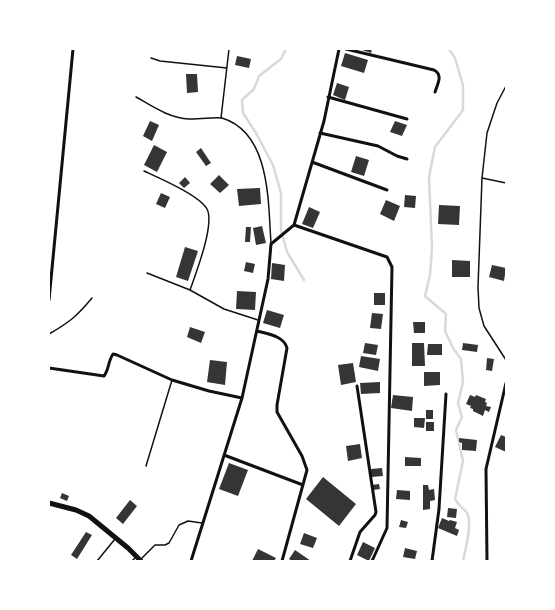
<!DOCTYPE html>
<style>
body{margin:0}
#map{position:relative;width:555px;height:610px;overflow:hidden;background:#fff;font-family:Karla,sans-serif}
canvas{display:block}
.frame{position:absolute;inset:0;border:50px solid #fff;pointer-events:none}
</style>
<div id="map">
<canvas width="555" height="610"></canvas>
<div class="frame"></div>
</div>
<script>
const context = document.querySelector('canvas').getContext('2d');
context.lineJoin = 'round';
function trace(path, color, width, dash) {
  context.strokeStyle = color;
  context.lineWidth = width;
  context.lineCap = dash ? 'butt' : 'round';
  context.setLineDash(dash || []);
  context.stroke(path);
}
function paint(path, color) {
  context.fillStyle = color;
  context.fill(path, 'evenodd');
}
trace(new Path2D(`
 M286,49L281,59L259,76L254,89L242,100L243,113L256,133L273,165L281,193V230L287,252L304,280
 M449,49L455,58L463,85V110L435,147L429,177L432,248L430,275L425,296L446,314L445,331L453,348L461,359L463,382L458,403L462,417L456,430L463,461L455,499C458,505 463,508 467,513C473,522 465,551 463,561`), '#d9d9d9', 2.5);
paint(new Path2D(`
 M359,49H372L371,53Z
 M345,53L368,60L364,73L341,66Z
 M237,56L251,59L249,68L235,65Z
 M186,74H197L198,92L187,93Z
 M337,83L349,87L345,100L333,95Z
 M150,121L159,125L152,141L143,136Z
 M395,121L407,125L402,136L390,132Z
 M154,145L167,152L157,172L144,165Z
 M201,148L211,163L206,166L196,152Z
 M356,156L369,160L364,176L351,172Z
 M219,175L229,185L220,193L210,184Z
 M185,177L190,183L184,188L179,183Z
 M260,188L261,204L239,206L237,189Z
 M161,193L170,197L165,208L156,204Z
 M405,195L416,196L415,208L404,207Z
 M386,200L400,206L394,221L380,214Z
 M439,205L460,206L459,225L438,224Z
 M309,207L320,212L313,228L302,224Z
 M262,226L266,243L256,245L253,228Z
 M246,227H251L250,242H245Z
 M185,247L198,251L188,281L176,277Z
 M452,260L470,261V277H452Z
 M246,262L255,264L253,273L244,271Z
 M272,263L285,265L284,281L271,279Z
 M492,265L506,268L504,281L489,277Z
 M237,291L256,292L255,310L236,309Z
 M374,293H385V305H374Z
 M267,310L284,315L280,328L263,323Z
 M372,313L383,314L381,329L370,328Z
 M413,322H425V333H414Z
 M190,327L205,332L201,343L187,337Z
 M365,343L378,345L376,355L363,353Z
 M412,343H424L425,366H412Z
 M463,343L478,345L477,352L462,350Z
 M428,344H442V355H427Z
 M361,356L380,359L378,371L359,367Z
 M487,358L494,359L492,371L486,370Z
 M210,360L227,362L225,385L207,382Z
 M353,363L356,382L341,385L338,365Z
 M424,372H440V385L424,386Z
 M380,382V393L361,394L360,383Z
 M393,395L413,397L412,411L391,408Z
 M470,395L475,397L476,395L486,399L485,402L487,403L486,406L491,407L489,412L485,410L483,416L473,411V409L470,408L471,406L466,404Z
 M426,410H433V419H426Z
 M414,418H425L424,428L414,427Z
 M426,422H434V431H426Z
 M501,435L506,437V452L495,447Z
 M459,438L477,440L476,451L462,450V443L459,442Z
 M360,444L362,458L348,461L346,446Z
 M405,457L421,458V466H405Z
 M229,463L248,470L238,496L219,489Z
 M382,468L383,476L371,477V469Z
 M323,477L356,504L339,526L306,499Z
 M379,484L380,489L373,490L372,485Z
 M423,485H428L429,490L434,489L435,500L430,501V509L423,510Z
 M397,490L410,491V500L396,499Z
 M62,493L69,496L67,501L60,498Z
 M130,500L137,506L123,524L116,518Z
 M448,508L457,509L456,518L447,517Z
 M442,518L449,521L450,520L457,522L455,528L459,530L457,536L438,528Z
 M401,520L408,522L406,528L399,527Z
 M86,532L92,535L77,559L71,555Z
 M304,533L317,538L313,548L300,544Z
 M363,542L375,548L369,561L357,555Z
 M405,548L417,551L415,559L403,557Z
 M258,549L276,558L274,561H252Z
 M295,550L311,561H292L289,559Z`), '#353535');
trace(new Path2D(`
 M151,58L160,61L227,68
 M506,86L497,103L487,133L482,178L478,287L479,308L484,326L506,360
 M136,97C152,106 169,118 189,119C197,119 217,117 222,118C271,133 268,203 271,243
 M221,118L229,49
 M144,171C159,178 199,195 207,209C215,224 196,273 190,290L224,309L258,320
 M482,178L506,183
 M147,273L190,290
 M49,334C70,322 77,316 92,298
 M146,466L172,380
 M141,559L155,545H165L169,543L179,525L188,521L202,523
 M97,561L115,539
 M132,561L135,558`), '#111', 1.5);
trace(new Path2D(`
 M346,49L434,70C443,75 438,83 435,92
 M328,97L407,119
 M320,133L378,146L397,156L407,159
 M312,162L387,190
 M294,225L387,257L392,267L387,528L372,561
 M294,225L324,121L339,49
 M49,300L73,49
 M257,331C268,334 284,336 287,348L277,405V412L302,456L307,470L282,561
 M49,368L104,376C109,370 108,361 113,354L117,355L172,380L209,391L242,398
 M224,455L303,485
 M191,561L242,398L268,279L271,244L294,225
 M350,561L360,532L375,515L376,512L357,386
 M432,561L439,509L446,394
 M487,561L486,469L506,383`), '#111', 3);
trace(new Path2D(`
 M49,503L76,510L89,516L128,548L141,561`), '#111', 5);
</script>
